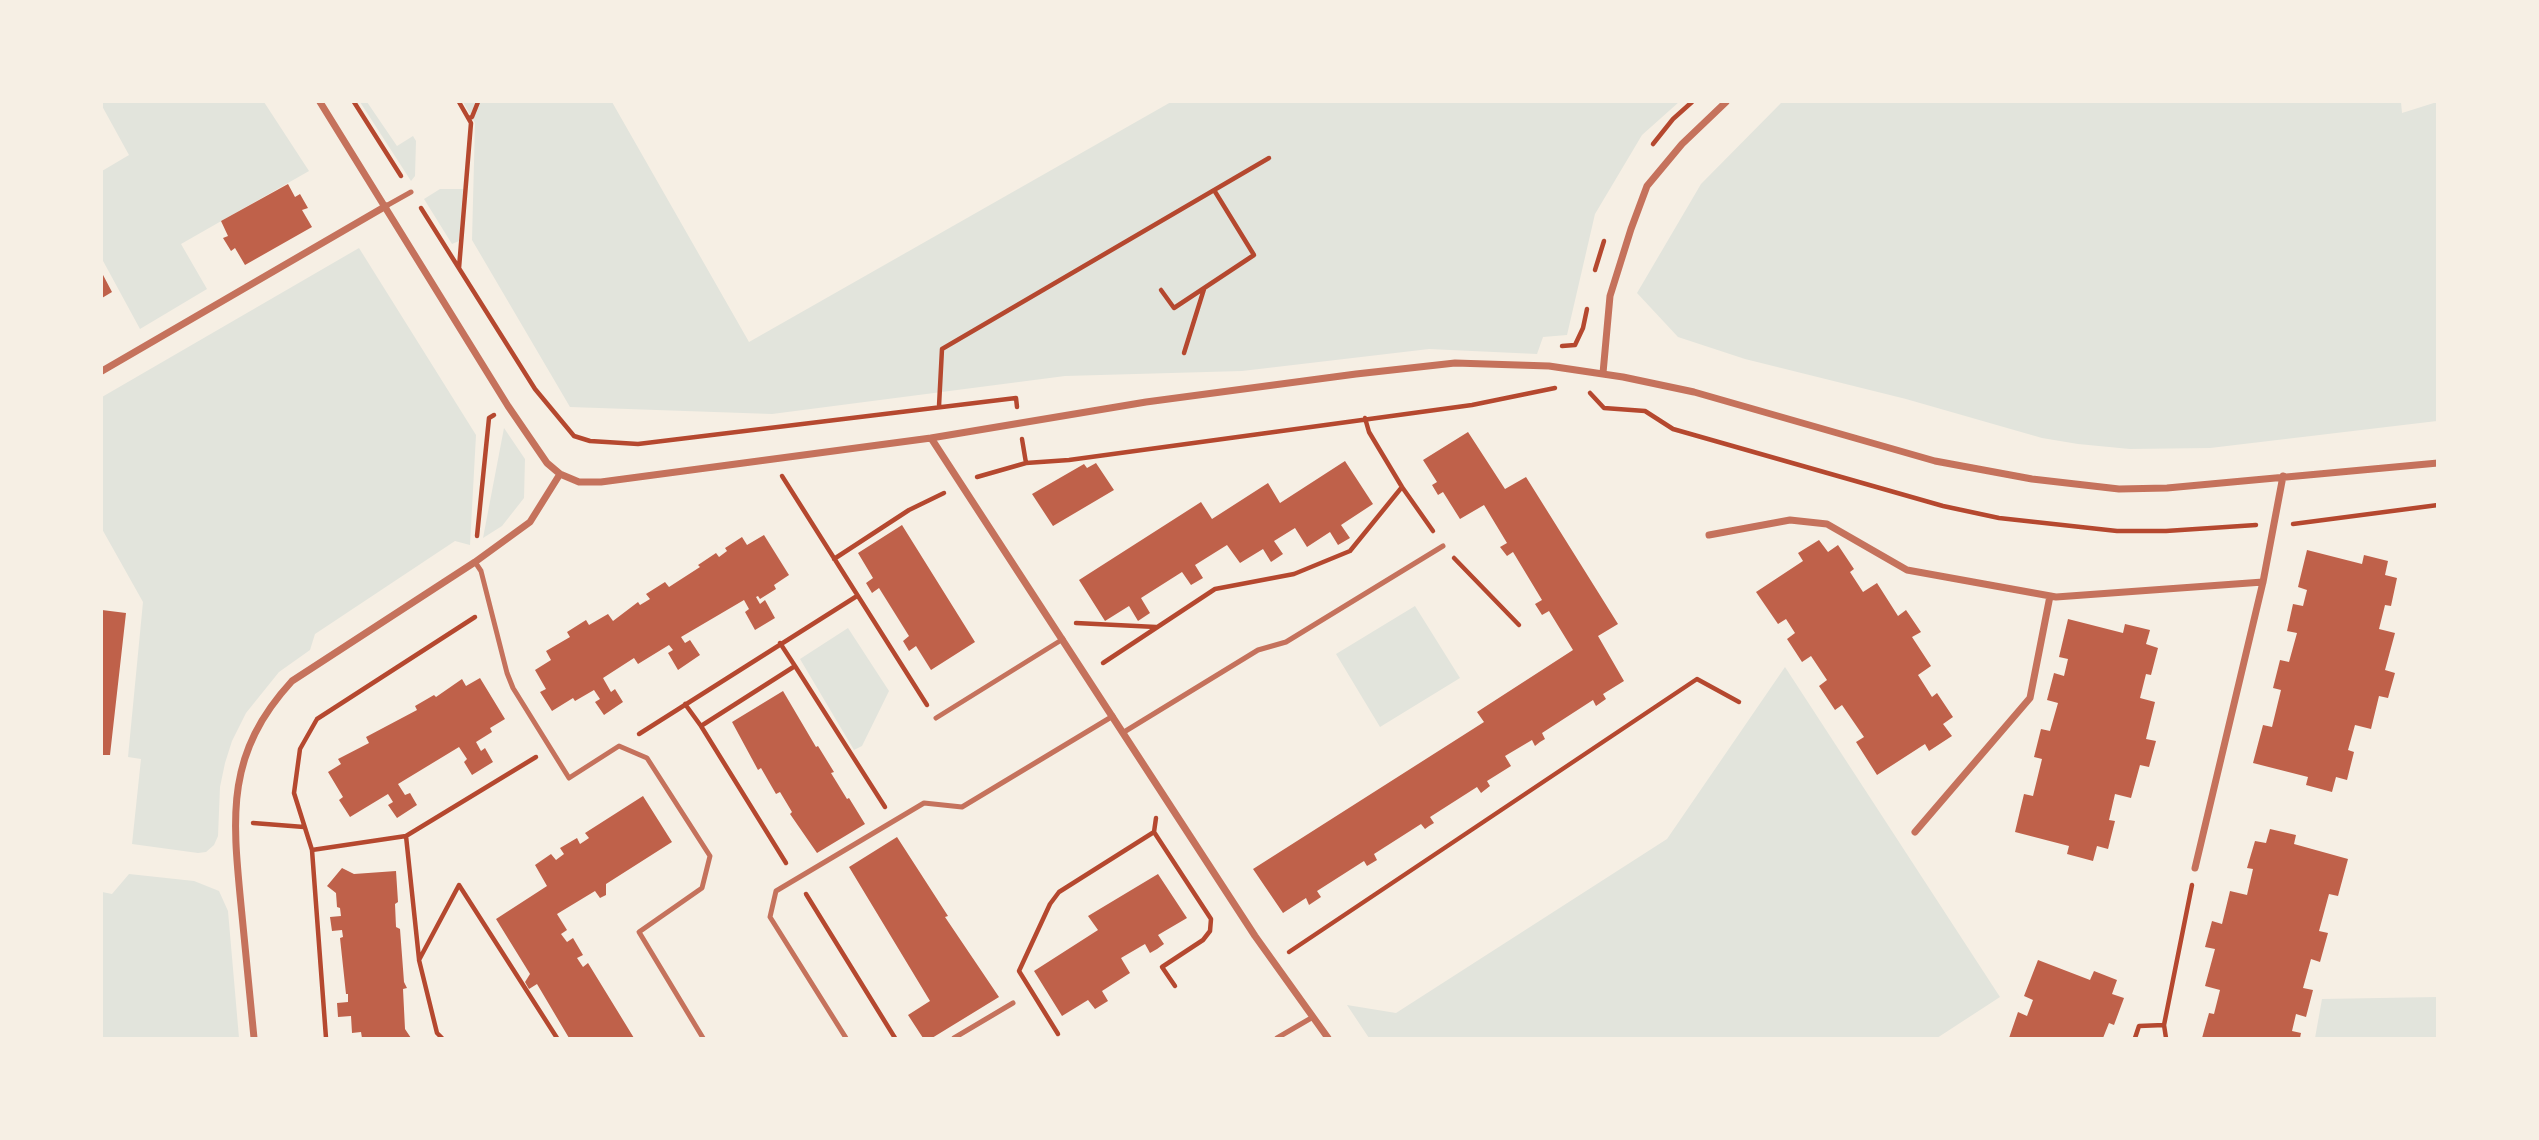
<!DOCTYPE html>
<style>
body{margin:0}
#map{position:relative;width:2539px;height:1140px;overflow:hidden;background:#f6efe4;font-family:Literata,serif}
canvas{display:block}
.frame{position:absolute;inset:0;border:103px solid #f6efe4;pointer-events:none}
</style>
<div id="map">
<canvas width="2539" height="1140"></canvas>
<div class="frame"></div>
</div>
<script>
const c = document.querySelector('canvas').getContext('2d');
c.lineJoin = 'round';
function paint(path, color) { c.fillStyle = color; c.fill(path, 'evenodd'); }
function strokePath(path, color, width, dash) { c.strokeStyle = color; c.lineWidth = width; c.lineCap = dash ? 'butt' : 'round'; c.setLineDash(dash || []); c.stroke(path); }
const green = new Path2D(`
 M 102,102 L 264,102 L 309,171 L 181,244 L 207,289 L 140,329 L 102,259 L 102,171 L 129,155 L 102,106 Z
 M 360,102 L 367,102 L 397,146 L 413,136 L 416,141 L 415,176 L 411,181 Z
 M 463,102 L 612,102 L 749,342 L 1171,102 L 1679,102 L 1642,135 L 1595,214 L 1567,335 L 1543,337 L 1537,354 L 1429,349 L 1242,371 L 1065,376 L 772,414 L 570,407 L 472,240 L 475,123 Z
 M 1782,102 L 2401,102 L 2402,113 L 2437,102 L 2437,421 L 2210,448 L 2130,449 L 2078,444 L 2042,438 L 1906,399 L 1745,359 L 1678,337 L 1637,293 L 1701,184 Z
 M 440,189 L 463,189 L 459,241 L 452,244 L 424,199 Z
 M 359,248 L 476,435 L 470,545 L 455,541 L 315,634 L 310,650 L 279,672 L 246,713 L 232,741 L 225,763 L 220,787 L 218,836 L 214,845 L 206,852 L 198,853 L 132,844 L 141,759 L 128,757 L 143,602 L 102,529 L 102,397 Z
 M 504,428 L 525,459 L 524,498 L 502,526 L 483,538 Z
 M 1415,606 L 1460,678 L 1380,727 L 1336,654 Z
 M 848,628 L 889,691 L 862,746 L 854,750 L 800,659 Z
 M 1785,667 L 2000,997 L 1937,1038 L 1369,1038 L 1347,1005 L 1396,1013 L 1667,839 Z
 M 129,874 L 194,881 L 219,891 L 228,911 L 239,1038 L 102,1038 L 102,892 L 112,894 Z
 M 2437,997 L 2437,1038 L 2315,1038 L 2322,999 Z`);
const building = new Path2D(`
 M 288,184 L 295,197 L 300,194 L 308,208 L 302,210 L 312,227 L 245,265 L 235,248 L 231,251 L 223,238 L 228,236 L 221,221 Z
 M 102,273 L 112,292 L 102,298 Z
 M 1468,432 L 1505,489 L 1526,477 L 1618,624 L 1598,636 L 1624,681 L 1603,694 L 1606,699 L 1596,706 L 1593,700 L 1542,733 L 1545,739 L 1540,742 L 1535,746 L 1532,740 L 1505,756 L 1511,766 L 1487,781 L 1490,786 L 1481,793 L 1477,787 L 1430,817 L 1434,823 L 1429,826 L 1425,829 L 1421,824 L 1374,854 L 1377,860 L 1367,866 L 1364,861 L 1317,891 L 1321,897 L 1309,905 L 1306,898 L 1283,913 L 1253,869 L 1484,722 L 1477,712 L 1573,650 L 1549,611 L 1542,615 L 1535,604 L 1542,600 L 1513,552 L 1507,556 L 1500,547 L 1507,543 L 1484,505 L 1460,519 L 1443,492 L 1438,495 L 1432,485 L 1437,482 L 1423,460 Z
 M 1345,461 L 1373,504 L 1341,525 L 1350,538 L 1338,545 L 1330,532 L 1307,547 L 1295,528 L 1274,541 L 1283,554 L 1271,562 L 1263,549 L 1240,563 L 1227,545 L 1195,565 L 1203,578 L 1191,585 L 1182,572 L 1141,598 L 1150,613 L 1138,621 L 1129,606 L 1105,621 L 1079,580 L 1201,502 L 1212,519 L 1268,483 L 1280,503 Z
 M 1096,463 L 1114,490 L 1053,526 L 1032,494 L 1084,464 L 1087,468 Z
 M 902,525 L 975,642 L 931,670 L 916,646 L 909,651 L 903,641 L 909,636 L 879,588 L 872,593 L 866,583 L 873,578 L 858,553 Z
 M 764,535 L 789,575 L 774,585 L 776,589 L 760,599 L 758,596 L 756,597 L 760,604 L 765,600 L 775,618 L 755,630 L 745,612 L 749,609 L 744,600 L 681,637 L 685,643 L 690,640 L 700,655 L 678,670 L 668,653 L 673,650 L 669,645 L 638,664 L 634,658 L 603,678 L 611,692 L 615,689 L 623,702 L 604,715 L 595,702 L 600,699 L 594,690 L 575,701 L 573,698 L 552,711 L 540,692 L 546,689 L 535,670 L 551,660 L 546,651 L 570,637 L 567,632 L 586,620 L 589,625 L 608,614 L 613,621 L 638,602 L 640,605 L 650,599 L 646,594 L 665,582 L 669,587 L 700,567 L 698,565 L 716,553 L 719,557 L 727,551 L 725,548 L 742,537 L 747,545 Z
 M 1819,540 L 1828,552 L 1838,545 L 1854,569 L 1850,572 L 1863,592 L 1877,583 L 1898,616 L 1906,610 L 1921,632 L 1912,637 L 1931,666 L 1918,675 L 1932,697 L 1937,693 L 1953,717 L 1943,724 L 1952,736 L 1929,751 L 1925,744 L 1877,775 L 1856,742 L 1864,737 L 1842,705 L 1835,710 L 1819,686 L 1827,680 L 1811,656 L 1802,662 L 1787,639 L 1795,633 L 1786,619 L 1778,624 L 1756,592 L 1803,561 L 1798,553 Z
 M 2307,550 L 2362,564 L 2364,555 L 2388,561 L 2385,575 L 2397,578 L 2391,606 L 2385,605 L 2379,629 L 2395,633 L 2385,670 L 2395,673 L 2388,698 L 2379,696 L 2371,729 L 2355,725 L 2348,750 L 2354,752 L 2347,780 L 2336,777 L 2332,792 L 2306,785 L 2308,777 L 2253,763 L 2263,725 L 2272,727 L 2281,690 L 2273,688 L 2280,660 L 2289,662 L 2297,633 L 2287,631 L 2293,604 L 2303,606 L 2307,590 L 2298,587 Z
 M 102,610 L 126,613 L 110,755 L 102,755 Z
 M 2068,619 L 2123,633 L 2125,624 L 2150,630 L 2146,644 L 2158,648 L 2151,675 L 2146,674 L 2140,698 L 2155,702 L 2146,739 L 2156,741 L 2149,767 L 2140,765 L 2131,798 L 2115,794 L 2109,820 L 2115,821 L 2108,849 L 2097,846 L 2093,861 L 2067,854 L 2069,846 L 2015,832 L 2024,794 L 2033,796 L 2042,759 L 2034,757 L 2041,729 L 2050,731 L 2058,703 L 2047,700 L 2054,673 L 2064,676 L 2068,659 L 2059,657 Z
 M 480,678 L 505,719 L 490,728 L 492,732 L 476,742 L 481,751 L 485,748 L 493,762 L 472,775 L 464,762 L 467,759 L 459,747 L 398,784 L 405,795 L 410,793 L 417,805 L 397,818 L 388,805 L 393,802 L 388,794 L 350,817 L 339,800 L 343,797 L 328,772 L 341,764 L 338,759 L 369,743 L 366,737 L 417,710 L 415,706 L 434,695 L 436,697 L 462,679 L 466,686 Z
 M 783,691 L 816,747 L 818,746 L 834,772 L 831,773 L 847,799 L 849,798 L 865,824 L 817,853 L 790,814 L 792,812 L 780,792 L 776,794 L 761,768 L 758,770 L 732,722 Z
 M 643,796 L 672,842 L 606,884 L 606,895 L 600,898 L 595,891 L 557,914 L 567,930 L 561,934 L 567,942 L 573,938 L 583,955 L 577,958 L 583,967 L 588,963 L 634,1038 L 569,1038 L 537,984 L 529,989 L 525,982 L 530,974 L 496,919 L 547,886 L 535,865 L 551,854 L 556,860 L 564,854 L 560,848 L 577,838 L 580,844 L 589,838 L 585,833 Z
 M 2270,829 L 2296,835 L 2294,844 L 2348,859 L 2338,896 L 2329,894 L 2319,931 L 2328,933 L 2320,962 L 2311,959 L 2303,988 L 2313,990 L 2306,1017 L 2296,1014 L 2292,1031 L 2301,1033 L 2300,1038 L 2202,1038 L 2209,1013 L 2214,1014 L 2220,990 L 2205,986 L 2215,949 L 2205,947 L 2212,921 L 2222,924 L 2230,891 L 2247,895 L 2253,869 L 2247,868 L 2255,841 L 2266,843 Z
 M 897,837 L 948,916 L 945,917 L 999,997 L 932,1038 L 923,1038 L 908,1015 L 930,1001 L 849,867 Z
 M 342,868 L 354,874 L 396,871 L 398,902 L 395,904 L 396,927 L 400,929 L 404,982 L 407,988 L 403,989 L 405,1029 L 411,1038 L 362,1038 L 361,1032 L 352,1033 L 351,1016 L 338,1017 L 337,1003 L 348,1002 L 348,994 L 346,994 L 340,938 L 343,937 L 342,930 L 332,931 L 330,917 L 341,916 L 340,908 L 337,907 L 336,893 L 327,886 Z
 M 1158,874 L 1187,918 L 1158,935 L 1164,944 L 1157,949 L 1150,953 L 1145,944 L 1121,958 L 1130,973 L 1102,991 L 1108,1001 L 1095,1009 L 1088,1000 L 1062,1016 L 1034,971 L 1098,930 L 1088,916 Z
 M 2038,960 L 2090,980 L 2094,971 L 2117,980 L 2112,994 L 2124,998 L 2114,1025 L 2109,1023 L 2103,1038 L 2009,1038 L 2018,1012 L 2027,1016 L 2033,1000 L 2024,996 Z`);
const path = new Path2D(`
 M 354,102 L 401,176
 M 469,118 L 472,117 L 478,102
 M 1653,144 L 1673,119 L 1692,102
 M 421,208 L 535,389 L 574,436 L 590,441 L 638,444 L 1016,398 L 1017,407
 M 459,268 L 471,123 L 459,102
 M 1595,270 L 1604,241
 M 1161,290 L 1174,308 L 1254,255 L 1214,190
 M 1562,346 L 1575,345 L 1583,328 L 1587,309
 M 1184,353 L 1204,289
 M 1590,393 L 1604,408 L 1645,411 L 1673,429 L 1943,506 L 1999,518 L 2117,531 L 2166,531 L 2256,525
 M 939,406 L 942,349 L 1269,158
 M 1365,418 L 1369,432 L 1402,487
 M 1022,439 L 1026,463 L 1069,460 L 1472,405 L 1555,388
 M 782,476 L 927,705
 M 977,477 L 1026,463
 M 2293,524 L 2438,505
 M 477,536 L 489,418 L 494,415
 M 1454,558 L 1519,625
 M 834,559 L 909,510 L 944,493
 M 1076,623 L 1156,627
 M 780,643 L 795,666 L 701,726 L 786,863
 M 1103,663 L 1215,589 L 1294,574 L 1350,551 L 1402,487 L 1433,531
 M 795,666 L 885,807
 M 685,704 L 701,726
 M 639,734 L 857,596
 M 1156,818 L 1154,832 L 1211,919 L 1210,931 L 1203,940 L 1162,967 L 1175,986
 M 253,823 L 304,827
 M 312,850 L 406,836
 M 806,894 L 895,1038
 M 1289,952 L 1697,679 L 1739,702
 M 419,959 L 406,836 L 536,757
 M 1058,1034 L 1019,971 L 1050,904 L 1059,892 L 1154,832
 M 326,1038 L 312,850 L 294,793 L 300,749 L 317,719 L 475,617
 M 442,1038 L 437,1033 L 419,960 L 459,885 L 557,1038
 M 2135,1038 L 2139,1026 L 2164,1025
 M 2166,1038 L 2164,1025 L 2192,885`);
const service = new Path2D(`
 M 386,206 L 411,192
 M 475,562 L 481,571 L 507,673 L 513,688 L 569,778 L 619,746 L 647,758 L 710,856 L 702,888 L 639,932 L 703,1038
 M 936,718 L 1063,639
 M 1124,732 L 1258,650 L 1286,642 L 1443,546
 M 846,1038 L 770,917 L 776,891 L 924,803 L 962,807 L 1113,716
 M 954,1038 L 1013,1003
 M 1277,1038 L 1313,1017`);
const minor = new Path2D(`
 M 320,102 L 508,406 L 547,463 L 560,474 L 579,482 L 601,482 L 931,438 L 1255,936 L 1328,1038
 M 102,371 L 386,206
 M 1603,373 L 1610,296 L 1631,229 L 1647,186 L 1682,144 L 1726,102
 M 931,438 L 1146,402 L 1356,374 L 1455,363 L 1549,366 L 1623,377 L 1694,392 L 1935,461 L 2032,479 L 2119,489 L 2167,488 L 2438,463
 M 1709,535 L 1790,520 L 1827,524 L 1907,570 L 2056,597 L 2263,582
 M 1915,832 L 2030,698 L 2050,596
 M 2195,868 L 2263,582 L 2283,476
 M 254,1038 C 250,994 245,950 241,905 C 232,814 226,753 292,681 L 475,562 L 530,522 L 560,474`);
paint(green, '#e2e4dc');
paint(building, '#bf614a');
strokePath(path, '#b5482f', 4.5);
strokePath(service, '#c5725c', 5);
strokePath(minor, '#c5725c', 7);
</script>
